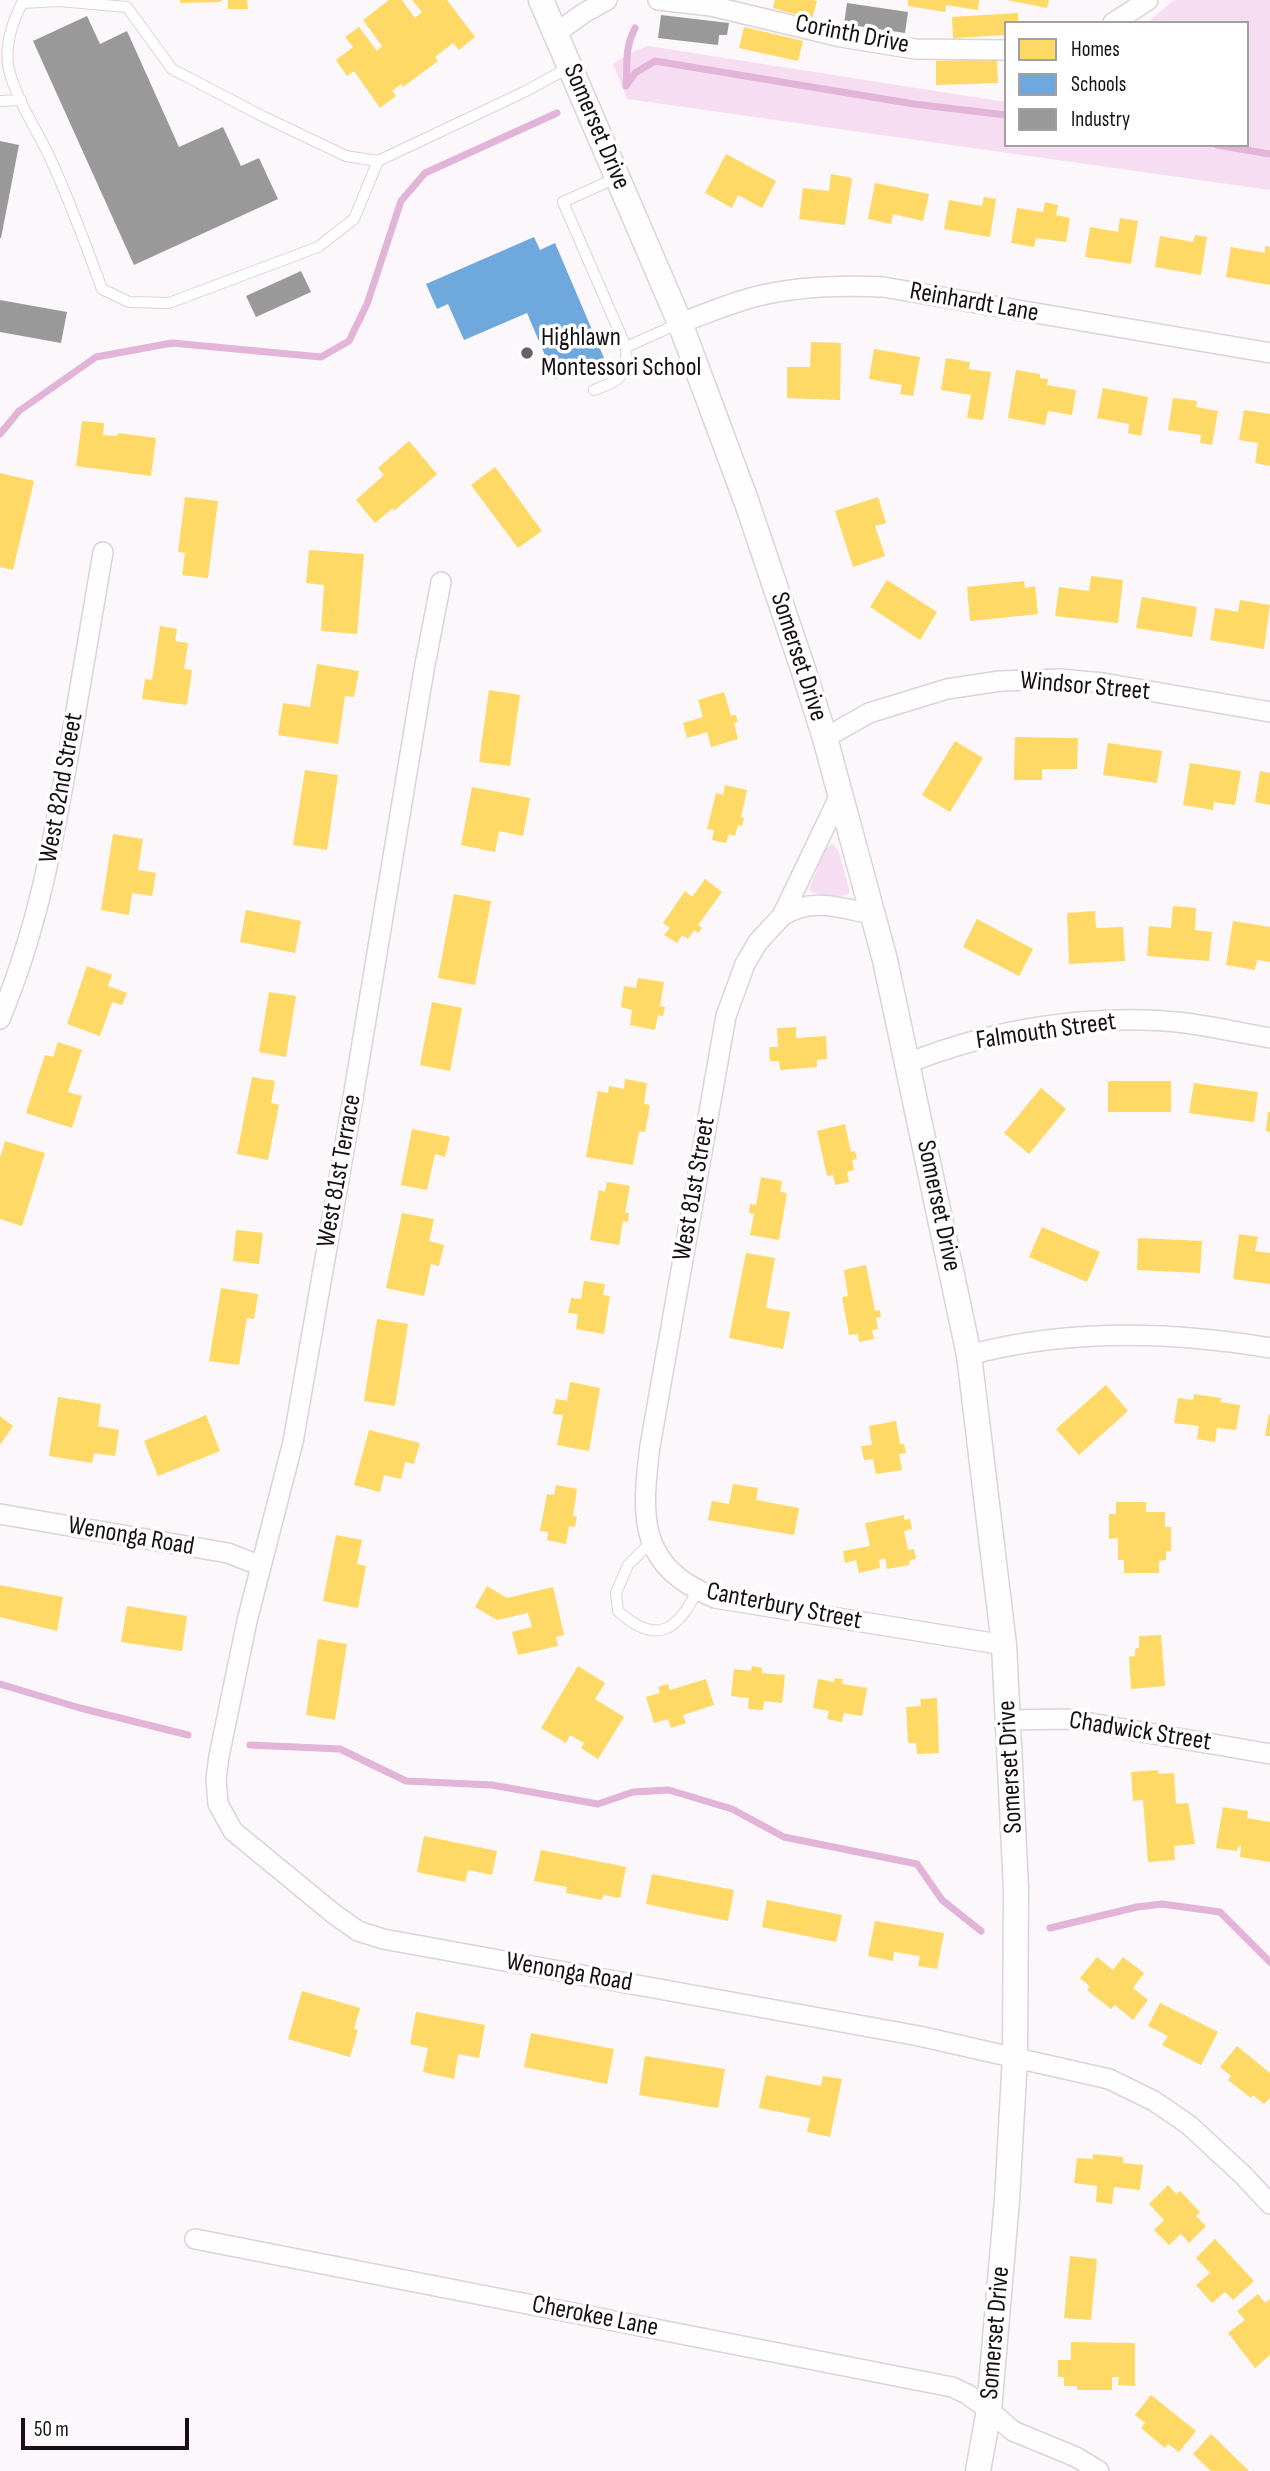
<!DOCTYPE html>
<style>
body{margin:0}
#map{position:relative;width:1270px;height:2471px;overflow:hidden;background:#fbf7fa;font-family:"Sofia Sans Condensed",sans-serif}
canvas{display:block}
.legend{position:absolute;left:1004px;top:21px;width:245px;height:126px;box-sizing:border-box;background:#fff;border:2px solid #a39fa2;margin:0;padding:9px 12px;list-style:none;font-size:21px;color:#180f16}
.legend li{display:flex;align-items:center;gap:14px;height:35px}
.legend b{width:35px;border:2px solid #a39fa2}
.scale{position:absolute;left:21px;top:2418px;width:168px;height:32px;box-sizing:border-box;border:4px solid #180f16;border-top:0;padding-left:9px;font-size:21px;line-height:24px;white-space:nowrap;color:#180f16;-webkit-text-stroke:5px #fff;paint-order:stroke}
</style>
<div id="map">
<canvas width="1270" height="2471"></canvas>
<ul class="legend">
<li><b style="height:19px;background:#ffd966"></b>Homes</li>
<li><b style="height:19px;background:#6fa8dc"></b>Schools</li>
<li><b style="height:19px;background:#999"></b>Industry</li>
</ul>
<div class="scale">50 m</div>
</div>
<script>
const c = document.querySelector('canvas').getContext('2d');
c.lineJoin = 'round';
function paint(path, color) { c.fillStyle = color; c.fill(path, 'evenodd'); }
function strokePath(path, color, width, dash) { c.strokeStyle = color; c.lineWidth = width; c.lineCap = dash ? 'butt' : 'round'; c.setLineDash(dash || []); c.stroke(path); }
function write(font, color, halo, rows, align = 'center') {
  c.font = font + ' "Sofia Sans Condensed",sans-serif'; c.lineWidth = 7; c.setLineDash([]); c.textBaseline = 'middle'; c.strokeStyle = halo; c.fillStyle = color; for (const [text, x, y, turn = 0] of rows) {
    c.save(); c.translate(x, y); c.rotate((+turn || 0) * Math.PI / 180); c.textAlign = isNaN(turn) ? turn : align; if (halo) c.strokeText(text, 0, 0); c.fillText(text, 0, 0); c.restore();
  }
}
const green = new Path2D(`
 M 1174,0 L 1270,0 L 1270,190 L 627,99 L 613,64 L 632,52 L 648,46 L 1006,102 L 1006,145 L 1247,145 L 1247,23 L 1147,23 Z
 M 832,844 L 838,849 L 849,889 L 849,893 C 841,899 816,896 809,890 L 825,849 Z`);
const homes = new Path2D(`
 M 180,0 L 221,0 L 221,2 L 180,3 Z
 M 228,0 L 247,0 L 248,9 L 228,9 Z
 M 389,0 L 402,0 L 415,18 L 422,12 L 412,0 L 447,0 L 475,37 L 459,50 L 453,43 L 435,57 L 438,61 L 403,87 L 401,84 L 392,91 L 396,96 L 380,108 L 354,71 L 347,76 L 336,60 L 353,47 L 345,37 L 359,27 L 377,51 L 382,46 L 363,20 Z
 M 775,0 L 813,0 L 817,1 L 812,19 L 773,8 Z
 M 908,0 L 979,0 L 978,10 L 946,5 L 945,12 L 908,6 Z
 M 1007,0 L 1049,0 L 1047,8 Z
 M 1018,13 L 1018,23 L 1006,23 L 1006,35 L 953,38 L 952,17 Z
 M 744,27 L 803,41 L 798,61 L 739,48 Z
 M 997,59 L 998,83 L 936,85 L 936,61 Z
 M 726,154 L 776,181 L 762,208 L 738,195 L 732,208 L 705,193 Z
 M 831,174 L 852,178 L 845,225 L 799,219 L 803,188 L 829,191 Z
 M 875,183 L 929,194 L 923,221 L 893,214 L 891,224 L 868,219 Z
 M 984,197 L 996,199 L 990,237 L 944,229 L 949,200 L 982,206 Z
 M 1045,202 L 1058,205 L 1056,215 L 1070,218 L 1066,242 L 1036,238 L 1034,247 L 1011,243 L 1017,208 L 1043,212 Z
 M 1120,218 L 1138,221 L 1131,264 L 1085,257 L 1090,227 L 1118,232 Z
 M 1195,235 L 1207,237 L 1201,275 L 1155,267 L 1160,236 L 1193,242 Z
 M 1265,246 L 1270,247 L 1270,285 L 1226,277 L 1231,247 L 1265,253 Z
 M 811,342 L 841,343 L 840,400 L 787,398 L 787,367 L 810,367 Z
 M 874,349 L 920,357 L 913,396 L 900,394 L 902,385 L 869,379 Z
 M 946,358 L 970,362 L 969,369 L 991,372 L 983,420 L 967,418 L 971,395 L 941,390 Z
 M 1016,370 L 1040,374 L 1040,378 L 1048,379 L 1047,385 L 1076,390 L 1072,415 L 1048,411 L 1045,425 L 1008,418 Z
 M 1103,388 L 1148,397 L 1141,436 L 1128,433 L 1129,424 L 1097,418 Z
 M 1173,398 L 1197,401 L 1196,407 L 1218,411 L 1212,445 L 1200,443 L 1201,435 L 1168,430 Z
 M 1244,410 L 1270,414 L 1270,466 L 1255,463 L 1258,443 L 1239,440 Z
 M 82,421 L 104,423 L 103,435 L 117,436 L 118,433 L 156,438 L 151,476 L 76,466 Z
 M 409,441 L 437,474 L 394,511 L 393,508 L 375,523 L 356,500 L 384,475 L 378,468 Z
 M 495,467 L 542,531 L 518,548 L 471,485 Z
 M 0,473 L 34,481 L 13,570 L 0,567 Z
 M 185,497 L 218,501 L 208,578 L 182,575 L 185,553 L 178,552 Z
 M 878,497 L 886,523 L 875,526 L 885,556 L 853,567 L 835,511 Z
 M 309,550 L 364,554 L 357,634 L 321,631 L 324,585 L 306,583 Z
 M 1091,576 L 1123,580 L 1118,623 L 1055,616 L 1059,587 L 1089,591 Z
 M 887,580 L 937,612 L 920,640 L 870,607 Z
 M 1024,581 L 1025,588 L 1035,586 L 1038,614 L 970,621 L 967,587 Z
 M 1142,597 L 1197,607 L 1192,637 L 1136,628 Z
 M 1240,600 L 1270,605 L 1264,649 L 1210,640 L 1215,608 L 1238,612 Z
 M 160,626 L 177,629 L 175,641 L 188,643 L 184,669 L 192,670 L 187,705 L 142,699 L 145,679 L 152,680 Z
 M 317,664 L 359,671 L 354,697 L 345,696 L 338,744 L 278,735 L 283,703 L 310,707 Z
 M 489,690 L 520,695 L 510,766 L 479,762 Z
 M 724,692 L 731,716 L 736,715 L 738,722 L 734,723 L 738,739 L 711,747 L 707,732 L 687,738 L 683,723 L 703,717 L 698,700 Z
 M 1015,737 L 1078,738 L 1077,769 L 1042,769 L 1042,780 L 1014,780 Z
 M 955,741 L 983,758 L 950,812 L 922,795 Z
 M 1108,743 L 1162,751 L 1157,783 L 1103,775 Z
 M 1190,763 L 1241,771 L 1235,805 L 1214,802 L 1213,810 L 1183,805 Z
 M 305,770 L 338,775 L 327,850 L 293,845 Z
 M 1260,771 L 1270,773 L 1270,805 L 1255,802 Z
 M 725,785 L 747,790 L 741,817 L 744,818 L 742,826 L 738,825 L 735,836 L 729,834 L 726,843 L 712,840 L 714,830 L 707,829 L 716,793 L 723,795 Z
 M 472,787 L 530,798 L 523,836 L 499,831 L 495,852 L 461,845 Z
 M 113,834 L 143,839 L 138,870 L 156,873 L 152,896 L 132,893 L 129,915 L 101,910 Z
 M 705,879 L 722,892 L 698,925 L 702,928 L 698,933 L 694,930 L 688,939 L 682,935 L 677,943 L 664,935 L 670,928 L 663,923 L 685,891 L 692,897 Z
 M 454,894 L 491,901 L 475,985 L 438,978 Z
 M 1173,906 L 1196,908 L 1195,930 L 1212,932 L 1209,961 L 1147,956 L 1149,926 L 1171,928 Z
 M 246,910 L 301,921 L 295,953 L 240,942 Z
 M 1095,911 L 1096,928 L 1123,927 L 1125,961 L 1069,964 L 1067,913 Z
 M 977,919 L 1033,949 L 1019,976 L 963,947 Z
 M 1233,921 L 1270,927 L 1270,962 L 1257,960 L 1255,970 L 1226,965 Z
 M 87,966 L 112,975 L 108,986 L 127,993 L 122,1005 L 112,1002 L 100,1036 L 67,1024 Z
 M 638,978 L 664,982 L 660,1006 L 665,1007 L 663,1016 L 658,1015 L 655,1030 L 630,1025 L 632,1010 L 621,1007 L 624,986 L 636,988 Z
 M 269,992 L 296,996 L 286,1057 L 259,1052 Z
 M 432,1002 L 462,1008 L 450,1071 L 420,1065 Z
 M 796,1027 L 796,1038 L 826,1036 L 827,1059 L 817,1060 L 817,1067 L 780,1070 L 779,1061 L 770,1061 L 769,1047 L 778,1047 L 777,1028 Z
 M 58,1042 L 82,1050 L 68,1092 L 82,1096 L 72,1128 L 26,1113 L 45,1055 L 53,1057 Z
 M 252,1077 L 275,1081 L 271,1103 L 279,1105 L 268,1160 L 237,1154 Z
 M 625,1079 L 647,1083 L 644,1104 L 650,1105 L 645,1132 L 639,1131 L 633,1165 L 586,1157 L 598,1091 L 608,1093 L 609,1086 L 624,1089 Z
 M 1108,1081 L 1171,1081 L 1171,1112 L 1108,1112 Z
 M 1194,1083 L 1258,1092 L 1254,1122 L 1189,1113 Z
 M 1041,1088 L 1066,1109 L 1029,1154 L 1004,1133 Z
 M 1268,1112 L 1270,1112 L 1270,1132 L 1266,1131 Z
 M 845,1124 L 851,1152 L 855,1151 L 857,1159 L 852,1160 L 854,1170 L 847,1172 L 849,1182 L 835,1185 L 833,1175 L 827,1176 L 817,1131 Z
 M 412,1129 L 450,1137 L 445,1157 L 435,1154 L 427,1190 L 401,1185 Z
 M 5,1141 L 45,1153 L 22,1226 L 0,1219 L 0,1158 Z
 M 761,1177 L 782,1181 L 780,1192 L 787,1193 L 779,1240 L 750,1235 L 754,1214 L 749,1213 L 750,1204 L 756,1205 Z
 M 607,1182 L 630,1186 L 625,1213 L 629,1213 L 628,1222 L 623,1221 L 619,1245 L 590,1240 L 599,1190 L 605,1192 Z
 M 402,1213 L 434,1219 L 429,1241 L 444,1245 L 439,1266 L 431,1264 L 424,1296 L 386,1288 Z
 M 1042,1227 L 1100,1252 L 1087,1282 L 1029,1257 Z
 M 236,1230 L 263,1233 L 259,1264 L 233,1261 Z
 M 1239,1234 L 1258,1237 L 1255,1251 L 1270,1253 L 1270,1284 L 1233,1279 Z
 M 1138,1238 L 1202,1241 L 1200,1273 L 1137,1270 Z
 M 746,1253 L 775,1258 L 766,1308 L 790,1312 L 783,1349 L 729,1338 Z
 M 866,1265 L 875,1311 L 880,1310 L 881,1317 L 876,1318 L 878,1329 L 872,1330 L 874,1339 L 859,1342 L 858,1334 L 849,1335 L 842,1297 L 848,1296 L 844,1270 Z
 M 584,1281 L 605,1284 L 603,1295 L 610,1296 L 604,1334 L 576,1329 L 578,1314 L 568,1313 L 571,1298 L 581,1299 Z
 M 221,1288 L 258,1294 L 254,1319 L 247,1318 L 239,1365 L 209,1361 Z
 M 377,1319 L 408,1324 L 395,1406 L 364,1401 Z
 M 570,1382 L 600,1388 L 589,1451 L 557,1445 L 563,1415 L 553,1414 L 556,1399 L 567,1401 Z
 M 1106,1385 L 1128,1411 L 1079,1455 L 1056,1429 Z
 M 1194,1394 L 1221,1398 L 1220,1402 L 1240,1405 L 1236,1430 L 1217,1428 L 1215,1442 L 1197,1439 L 1199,1426 L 1174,1423 L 1178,1398 L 1193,1400 Z
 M 58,1397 L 101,1404 L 98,1426 L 119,1430 L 115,1456 L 94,1453 L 92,1463 L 49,1456 Z
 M 1269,1414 L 1270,1414 L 1270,1436 L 1265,1436 Z
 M 206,1415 L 220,1451 L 158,1476 L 144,1441 Z
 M 0,1416 L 13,1426 L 0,1445 Z
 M 896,1421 L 900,1444 L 904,1444 L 906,1453 L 899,1454 L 902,1470 L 876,1474 L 873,1459 L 864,1460 L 861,1446 L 872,1445 L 869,1426 Z
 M 369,1430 L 420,1443 L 414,1464 L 405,1462 L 401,1479 L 384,1475 L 380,1492 L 354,1485 Z
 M 733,1484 L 758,1488 L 756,1500 L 799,1508 L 794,1535 L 708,1520 L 712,1501 L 729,1504 Z
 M 556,1485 L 577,1489 L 573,1516 L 577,1517 L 575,1527 L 569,1526 L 566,1544 L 547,1540 L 548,1532 L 540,1531 L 547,1494 L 554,1495 Z
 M 1116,1502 L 1146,1502 L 1146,1512 L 1165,1512 L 1165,1527 L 1171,1527 L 1171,1551 L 1166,1551 L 1166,1560 L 1159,1561 L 1159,1573 L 1124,1573 L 1124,1560 L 1118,1560 L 1118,1538 L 1109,1539 L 1109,1514 L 1116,1514 Z
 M 904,1515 L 904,1520 L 910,1519 L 912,1529 L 904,1531 L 908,1550 L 914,1549 L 916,1559 L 910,1560 L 909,1565 L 887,1569 L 885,1558 L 879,1560 L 880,1568 L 859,1573 L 856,1560 L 845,1563 L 843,1551 L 870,1546 L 865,1523 Z
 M 336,1535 L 362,1540 L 357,1564 L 366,1566 L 358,1608 L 323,1601 Z
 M 0,1585 L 63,1597 L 57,1631 L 0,1617 Z
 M 487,1586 L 507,1598 L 553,1587 L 564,1635 L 556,1637 L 558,1646 L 518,1655 L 512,1632 L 532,1627 L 528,1613 L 497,1620 L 475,1607 Z
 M 127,1606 L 187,1616 L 182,1651 L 121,1642 Z
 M 1161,1635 L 1165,1686 L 1131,1689 L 1129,1657 L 1135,1656 L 1135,1649 L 1139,1648 L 1139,1636 Z
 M 318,1639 L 347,1644 L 335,1720 L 306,1715 Z
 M 578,1666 L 605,1683 L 595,1699 L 624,1717 L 598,1759 L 581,1748 L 584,1743 L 570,1735 L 566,1743 L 541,1728 Z
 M 752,1666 L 762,1668 L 762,1673 L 785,1675 L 782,1703 L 764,1701 L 763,1710 L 748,1709 L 749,1698 L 731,1696 L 734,1669 L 751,1671 Z
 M 835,1678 L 843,1679 L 842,1684 L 867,1688 L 862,1716 L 844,1713 L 842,1722 L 827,1719 L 829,1711 L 813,1708 L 818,1679 L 834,1682 Z
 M 706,1679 L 714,1705 L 683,1715 L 686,1723 L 671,1728 L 668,1719 L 654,1723 L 646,1697 L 660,1693 L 658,1687 L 668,1684 L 670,1690 Z
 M 937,1698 L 939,1753 L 917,1754 L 916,1743 L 908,1743 L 906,1707 L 921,1706 L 920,1699 Z
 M 1158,1770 L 1159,1774 L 1174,1773 L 1176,1804 L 1188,1803 L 1195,1844 L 1174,1846 L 1175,1860 L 1148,1862 L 1143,1800 L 1133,1801 L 1131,1772 Z
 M 1223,1807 L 1248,1811 L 1247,1818 L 1270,1822 L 1270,1862 L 1240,1857 L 1241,1847 L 1238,1846 L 1237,1851 L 1216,1848 Z
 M 424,1836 L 497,1851 L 492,1875 L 468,1870 L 465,1882 L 417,1872 Z
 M 541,1850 L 626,1867 L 620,1898 L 603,1895 L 602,1900 L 566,1893 L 567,1887 L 534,1881 Z
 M 652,1874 L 734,1890 L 728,1921 L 646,1904 Z
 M 767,1900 L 842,1915 L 836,1942 L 762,1927 Z
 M 875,1921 L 944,1933 L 937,1969 L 918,1966 L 920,1956 L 894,1952 L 893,1961 L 868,1956 Z
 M 1097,1957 L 1113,1970 L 1123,1957 L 1144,1973 L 1133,1988 L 1148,2000 L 1133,2020 L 1115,2005 L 1111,2009 L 1087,1990 L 1090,1987 L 1080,1978 Z
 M 302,1991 L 360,2008 L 354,2029 L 358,2030 L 350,2057 L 288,2039 Z
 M 1160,2003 L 1218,2032 L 1201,2065 L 1162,2045 L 1168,2036 L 1148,2026 Z
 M 416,2012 L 485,2025 L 479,2058 L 458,2054 L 454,2079 L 423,2072 L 428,2048 L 410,2044 Z
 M 531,2033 L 614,2049 L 607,2084 L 524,2067 Z
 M 1237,2046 L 1270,2073 L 1270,2098 L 1264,2104 L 1253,2095 L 1251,2098 L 1228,2080 L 1231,2076 L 1220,2067 Z
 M 645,2056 L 725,2069 L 718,2108 L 639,2095 Z
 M 766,2075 L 821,2086 L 823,2076 L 842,2079 L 830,2137 L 807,2132 L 810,2118 L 759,2108 Z
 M 1093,2154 L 1123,2157 L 1123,2163 L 1143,2165 L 1140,2190 L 1114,2187 L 1112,2204 L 1096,2202 L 1097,2186 L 1074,2183 L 1077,2158 L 1093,2159 Z
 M 1168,2185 L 1176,2194 L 1180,2191 L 1200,2212 L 1196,2216 L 1206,2226 L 1189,2243 L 1181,2234 L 1169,2245 L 1154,2230 L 1164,2220 L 1149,2204 Z
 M 1215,2239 L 1254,2281 L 1233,2300 L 1225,2292 L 1212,2303 L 1196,2285 L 1210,2273 L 1196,2258 Z
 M 1070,2256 L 1097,2259 L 1091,2320 L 1064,2318 Z
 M 1258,2294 L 1265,2303 L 1270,2299 L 1270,2355 L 1255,2368 L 1228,2333 L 1245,2320 L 1237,2311 Z
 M 1071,2342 L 1135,2343 L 1135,2386 L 1118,2385 L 1119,2377 L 1112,2377 L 1112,2390 L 1077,2390 L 1077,2386 L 1064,2386 L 1064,2377 L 1058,2377 L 1058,2360 L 1071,2360 Z
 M 1151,2395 L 1196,2431 L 1179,2452 L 1168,2444 L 1165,2448 L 1141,2428 L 1145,2423 L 1135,2415 Z
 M 1211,2434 L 1249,2471 L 1211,2471 L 1193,2454 Z`);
const schools = new Path2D(`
 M 534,237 L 540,250 L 555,243 L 604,358 L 555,379 L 527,313 L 464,340 L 448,304 L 437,309 L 426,284 Z`);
const industry = new Path2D(`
 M 847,3 L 908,12 L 905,33 L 844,24 Z
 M 661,15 L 729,23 L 727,35 L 719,35 L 718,45 L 658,38 Z
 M 87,16 L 100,44 L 127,31 L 179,147 L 223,127 L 241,166 L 259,158 L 278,199 L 134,265 L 33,41 Z
 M 0,141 L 19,145 L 1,238 L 0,238 Z
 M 301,271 L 311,292 L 256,317 L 246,296 Z
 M 0,300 L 67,312 L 61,343 L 0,332 Z`);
const stream = new Path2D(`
 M 626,86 L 635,73 L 655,61 L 914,104 L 1006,115
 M 626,86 C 628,62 624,50 635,28
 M 1217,145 L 1270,154
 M 0,434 L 19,411 L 96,357 L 172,343 L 321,357 L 349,341 L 367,304 L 401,201 L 425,173 L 557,113
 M 0,1684 L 80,1708 L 188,1735
 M 250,1745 L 340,1749 L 406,1781 L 492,1785 L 598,1804 L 633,1792 L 669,1790 L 732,1809 L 784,1837 L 917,1864 L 942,1900 L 981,1931
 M 1050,1928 L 1137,1907 L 1162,1904 L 1220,1912 L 1270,1962`);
const service = new Path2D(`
 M 0,101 L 21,100
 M 378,161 L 354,219 L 318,247 L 169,303 L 129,302 L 102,289 C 86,245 70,201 50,158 C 37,130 17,101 9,70 C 4,48 12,23 22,3 L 59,1 L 127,7 L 172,69 L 264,117 L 346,156 L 378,161 L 524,92 L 570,67
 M 616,178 L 563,202 L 626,347 L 680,323
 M 594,390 C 619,381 628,377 626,347
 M 650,1543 L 628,1565 L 616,1593 L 618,1611 C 655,1645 677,1632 697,1591`);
const minor = new Path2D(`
 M 658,0 L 711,6 L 841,37 L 915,49 L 1006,50
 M 1113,23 L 1148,0
 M 556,33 L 584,13 L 607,0
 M 680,323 C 706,314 732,302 758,296 C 799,286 841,285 883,287 L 1270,353
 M 441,582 L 424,670 L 351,1110 L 293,1442 L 247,1621 L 219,1756 L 216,1779 L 218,1804 L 233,1831 L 334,1914 L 358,1931 L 383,1939 L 919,2036 L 1109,2079 L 1154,2101 L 1189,2125 L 1244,2176 L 1270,2204
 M 825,738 L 869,713 L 947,689 L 1000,681 L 1060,679 L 1103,683 L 1270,712
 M 840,795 L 782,916 L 758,942 L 745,964 L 726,1016 L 650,1446 C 641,1519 638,1566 715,1598 L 1004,1645
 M 782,916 C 812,897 840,908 872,914
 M 0,1019 C 38,928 53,843 70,746 C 81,681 92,617 103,552
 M 908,1063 C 994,1029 1093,1012 1186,1023 C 1214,1027 1242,1033 1270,1038
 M 969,1355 C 1067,1329 1170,1331 1270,1348
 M 0,1514 L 228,1553 L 261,1566
 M 1009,1720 L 1067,1719 L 1270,1754
 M 195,2239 L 952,2387 L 967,2394 L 989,2410 L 1013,2431 L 1076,2457 L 1099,2471`);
const tertiary = new Path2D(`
 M 541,0 L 680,323 L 747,503 L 804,672 L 825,738 L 885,960 L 969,1355 L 1004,1645 L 1016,1888 L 1015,2057 L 1007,2200 L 989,2410 L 978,2471`);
const markers = [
 [527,353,7,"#676066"]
];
const streetNames = [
 ["Corinth Drive",852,35,11],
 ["Somerset Drive",596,127,67],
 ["Reinhardt Lane",974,303,10],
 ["Somerset Drive",798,657,72],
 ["Windsor Street",1085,687,5],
 ["West 82nd Street",62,788,-80],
 ["Falmouth Street",1046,1032,-8],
 ["West 81st Terrace",340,1171,-80],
 ["West 81st Street",695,1189,-80],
 ["Somerset Drive",938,1206,78],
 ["Wenonga Road",131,1537,10],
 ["Canterbury Street",784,1607,11],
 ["Chadwick Street",1140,1732,9],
 ["Somerset Drive",1011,1767,-93],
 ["Wenonga Road",569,1973,10],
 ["Cherokee Lane",595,2317,11],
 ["Somerset Drive",996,2333,-85]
];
const poiNames = [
 ["Highlawn",541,338],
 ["Montessori School",541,368]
];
paint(green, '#f7ddf2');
paint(homes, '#ffd966');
paint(schools, '#6fa8dc');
paint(industry, '#999');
strokePath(stream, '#e1b4d8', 7);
strokePath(service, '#dbd3d9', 12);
strokePath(minor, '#dbd3d9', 22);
strokePath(tertiary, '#dbd3d9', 27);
strokePath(service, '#fefefe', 10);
strokePath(minor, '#fefefe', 19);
strokePath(tertiary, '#fefefe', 24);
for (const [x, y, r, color] of markers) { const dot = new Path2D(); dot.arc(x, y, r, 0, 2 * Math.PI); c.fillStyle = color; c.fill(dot); strokePath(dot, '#fff', 2.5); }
write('26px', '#180f16', '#fff', streetNames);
write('26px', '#180f16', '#fff', poiNames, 'left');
</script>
